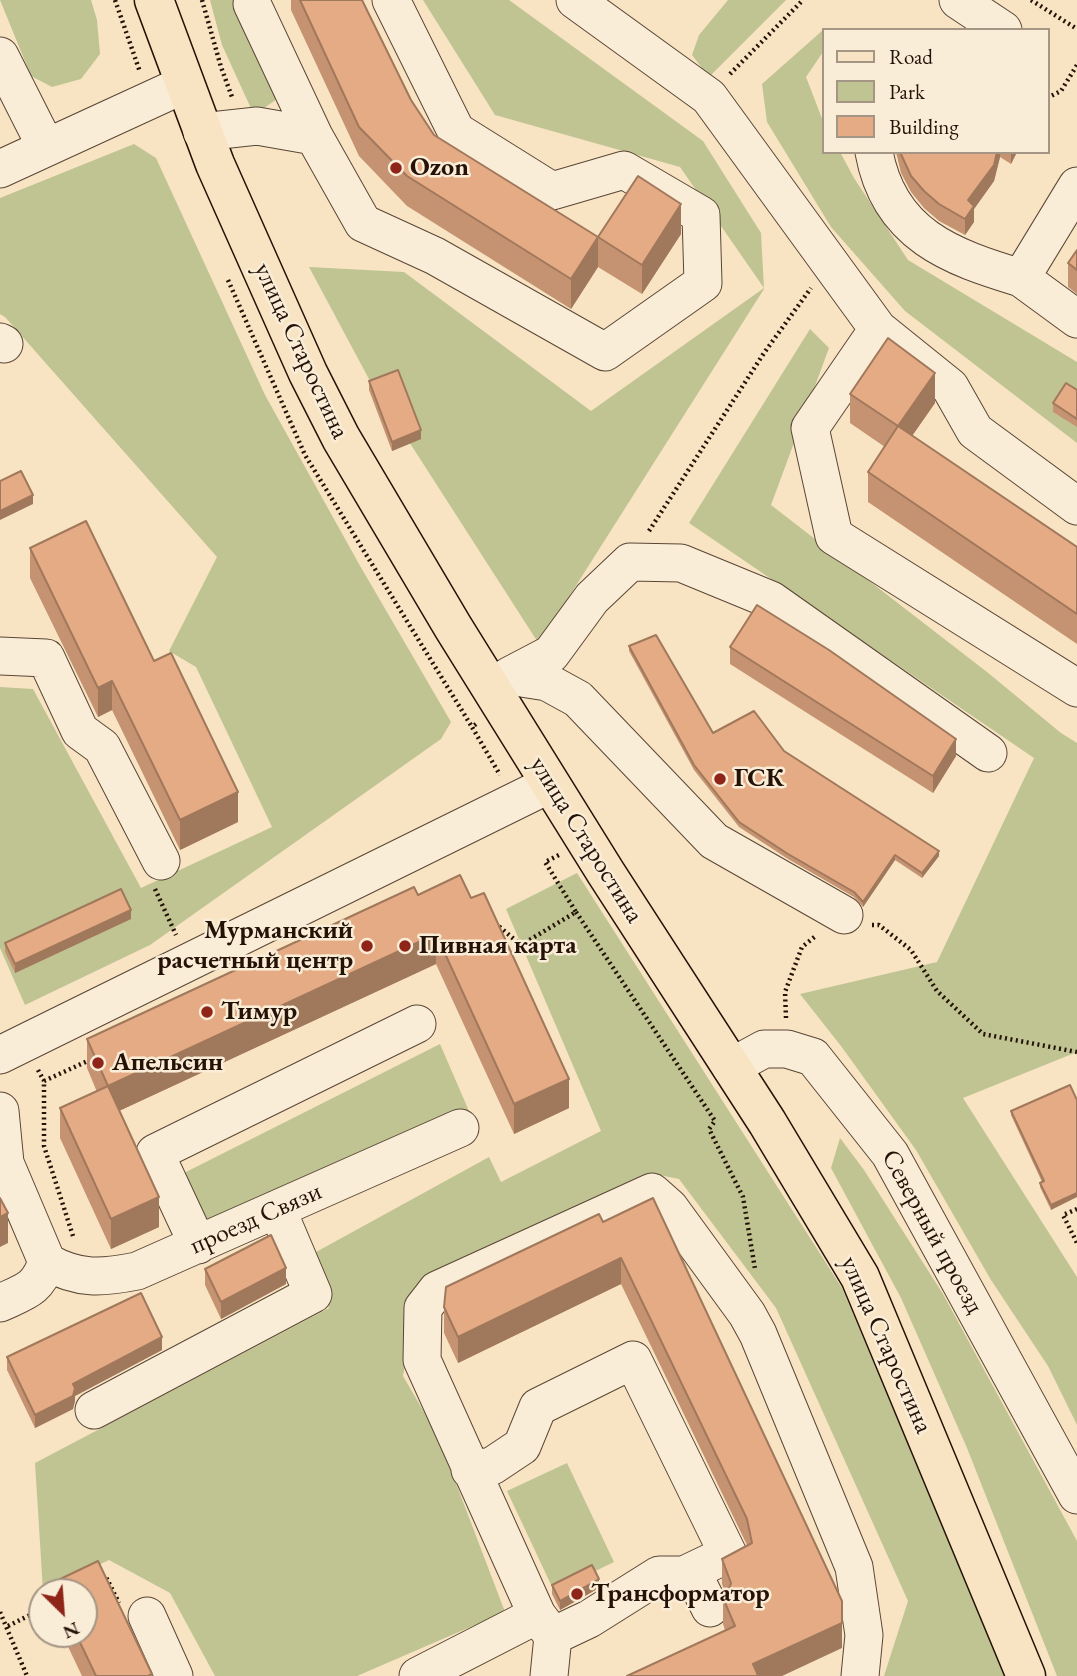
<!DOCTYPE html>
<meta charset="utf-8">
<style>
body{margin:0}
#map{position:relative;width:1077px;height:1676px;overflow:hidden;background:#f8e4c3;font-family:"EB Garamond",serif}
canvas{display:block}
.legend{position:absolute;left:822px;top:28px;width:228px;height:126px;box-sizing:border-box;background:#faedd8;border:2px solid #a59584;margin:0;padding:9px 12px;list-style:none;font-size:21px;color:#251207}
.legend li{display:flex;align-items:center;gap:14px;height:35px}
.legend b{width:35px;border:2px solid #a59584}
.north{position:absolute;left:28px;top:1578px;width:70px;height:70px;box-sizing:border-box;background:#faedd8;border:2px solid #a59584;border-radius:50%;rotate:155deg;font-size:19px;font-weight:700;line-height:28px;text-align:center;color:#251207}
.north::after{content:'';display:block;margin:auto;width:24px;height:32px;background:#8f2418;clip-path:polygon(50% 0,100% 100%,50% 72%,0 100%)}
</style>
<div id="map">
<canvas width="1077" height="1676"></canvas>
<ul class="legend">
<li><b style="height:9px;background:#f8e4c3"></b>Road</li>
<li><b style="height:19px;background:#bfc492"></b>Park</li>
<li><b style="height:19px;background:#e5ab84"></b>Building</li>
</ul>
<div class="north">N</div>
</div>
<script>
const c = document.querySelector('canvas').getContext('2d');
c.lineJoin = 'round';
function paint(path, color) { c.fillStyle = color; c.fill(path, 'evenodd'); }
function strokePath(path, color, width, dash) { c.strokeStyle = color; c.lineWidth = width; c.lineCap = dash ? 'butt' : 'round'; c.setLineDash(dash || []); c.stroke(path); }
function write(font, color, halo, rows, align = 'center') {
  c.font = font + ' "EB Garamond",serif'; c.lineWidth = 5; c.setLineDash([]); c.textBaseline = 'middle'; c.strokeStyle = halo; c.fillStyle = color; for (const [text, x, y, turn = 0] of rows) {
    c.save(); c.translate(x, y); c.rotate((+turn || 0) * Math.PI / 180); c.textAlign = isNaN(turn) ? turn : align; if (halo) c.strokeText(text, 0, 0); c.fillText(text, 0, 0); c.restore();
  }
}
const green = new Path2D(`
 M 0,0 L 91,0 L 97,20 L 100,54 L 81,79 L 52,87 L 31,76 Z
 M 210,0 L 239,0 L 280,97 L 254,115 L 222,45 Z
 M 423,0 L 509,0 L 703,141 L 761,233 L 764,289 L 539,644 L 370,381 L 309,267 L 404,272 L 591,411 L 764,288 L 680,167 L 495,115 Z
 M 728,0 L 786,0 L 709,77 L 692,55 L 699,35 Z
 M 823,30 L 823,52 L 806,77 L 823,121 L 823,152 L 840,152 L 854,178 L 908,260 L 1077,362 L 1077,443 L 905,311 L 831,227 L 767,122 L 762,84 Z
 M 134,144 L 156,158 L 265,395 L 359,564 L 451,722 L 441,739 L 150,945 L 25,1005 L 0,948 L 0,687 L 33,689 L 141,888 L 272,827 L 196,667 L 169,651 L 217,557 L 5,317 L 0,314 L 0,198 Z
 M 810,329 L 829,348 L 771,505 L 987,672 L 1061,733 L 1077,743 L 1077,1052 L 963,1098 L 1077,1277 L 1077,1425 L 1048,1366 L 991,1280 L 916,1150 L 841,1046 L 800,994 L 937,962 L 1034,758 L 689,523 Z
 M 577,873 L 842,1288 L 1006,1676 L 884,1676 L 908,1601 L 776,1308 L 679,1179 L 654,1174 L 428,1285 L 415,1308 L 403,1376 L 438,1436 L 505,1612 L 357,1676 L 215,1676 L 170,1593 L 109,1560 L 43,1591 L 35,1463 L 329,1308 L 307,1257 L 489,1157 L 501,1182 L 601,1131 L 506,909 Z
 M 440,1044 L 469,1111 L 206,1220 L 184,1173 Z
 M 840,1138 L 864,1170 L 943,1294 L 1077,1541 L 1077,1676 L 1057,1676 L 967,1448 L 901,1298 L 831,1168 Z
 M 567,1463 L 614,1562 L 554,1591 L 507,1491 Z`);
const path = new Path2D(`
 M 115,0 L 140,72
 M 202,0 L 221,67 L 232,97
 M 1031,0 L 1077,29
 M 730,74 L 803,0
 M 1047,98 L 1061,91 L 1077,65
 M 228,280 L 305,455 L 472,727
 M 649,531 L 764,353 L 811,288
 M 476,724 L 472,727 L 500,775
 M 155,889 L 176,935
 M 576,912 L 715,1121 L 709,1129 L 743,1197 L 755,1269
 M 495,923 L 521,945 L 576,912 L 545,862 L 559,855
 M 872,925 L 879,925 L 911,950 L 937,991 L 983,1034 L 1077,1052
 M 786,1018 L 785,992 L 802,947 L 817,935
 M 38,1070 L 44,1081
 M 1077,1209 L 1063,1215 L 1077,1243
 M 73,1236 L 44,1146 L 44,1081 L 92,1059
 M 102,1579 L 106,1577 L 119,1603
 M 0,1612 L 27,1676
 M 8,1626 L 42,1609`);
const minor = new Path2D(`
 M 575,0 L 709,97 L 878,329 L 950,387 L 975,431 L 1077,506
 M 958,0 L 1003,30
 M 252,4 L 314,136
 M 0,56 L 46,147
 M 202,132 L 257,126 L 314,136 L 363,223 L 435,256 L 605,352 L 703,283 L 701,215 L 624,170 L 552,191 L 456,131 L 391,0
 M 874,152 C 889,235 951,257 1021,278 L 1077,186
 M 0,169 L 185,84
 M 1021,278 L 1077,319
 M 878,329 L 810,428 L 834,536 L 1077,688
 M 0,342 L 4,344
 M 0,656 L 46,658 L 80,731 L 102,747 L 161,861
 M 509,676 L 551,654 L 592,598 L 630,562 L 681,563 L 771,600 L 988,753
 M 502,682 L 509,676 L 547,682 L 578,699 L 714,841 L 844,915
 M 0,1055 L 550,784
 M 731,1067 L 764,1049 L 787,1049 L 813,1057 L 890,1154 L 1077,1495
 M 0,1111 L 5,1163 L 47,1262
 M 198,1245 L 155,1153 L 417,1024
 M 0,1303 C 26,1291 37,1290 47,1262 C 79,1280 102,1278 137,1271 L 460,1128
 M 94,1410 L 313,1294 L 277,1209
 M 470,1470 L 492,1466 L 522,1446 L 538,1407 L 633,1360 L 728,1554 L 684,1575 L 659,1575 L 589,1619 L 553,1636
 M 692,1572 L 710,1608
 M 147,1616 L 174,1676
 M 418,1676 L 537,1615
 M 549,1676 L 553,1636 L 537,1615 L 422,1360 L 423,1308 L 437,1290 L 652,1192 L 669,1207 L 747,1314 L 758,1334 L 854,1567 L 864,1635 L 860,1676`);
const major = new Path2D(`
 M 154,0 L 215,164 L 308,373 L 341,438 L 453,627 L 606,873 L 767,1122 L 860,1277 L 1026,1676`);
const wall = new Path2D(`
 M 291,0 L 362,0 L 411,100 L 434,135 L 598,237 L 681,234 L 642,294 L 598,267 L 571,309 L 407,206 L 359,156 L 291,10 Z
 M 896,152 L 1017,152 L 1011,164 L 1000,157 L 994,181 L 974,209 L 974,222 L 965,235 L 939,221 L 924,208 L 911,192 L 901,173 Z
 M 1077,250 L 1077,294 L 1068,287 L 1068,263 Z
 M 369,381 L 421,439 L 392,451 L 369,390 Z
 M 1077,390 L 1077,427 L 1053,412 L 1053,403 Z
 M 850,394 L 935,403 L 912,436 L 1077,547 L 1077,644 L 868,502 L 868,472 L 885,447 L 850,423 Z
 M 30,548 L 154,661 L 238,822 L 180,850 L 112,710 L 98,717 L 30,578 Z
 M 629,646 L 713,733 L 784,751 L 939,856 L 922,878 L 895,860 L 863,907 L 854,897 L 788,859 L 739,827 L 694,770 L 629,651 Z
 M 730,647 L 956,756 L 933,793 L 730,664 Z
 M 418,895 L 569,1108 L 514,1134 L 436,964 L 119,1111 L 159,1227 L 111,1249 L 60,1138 L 60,1108 L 97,1092 L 87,1068 L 87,1039 Z
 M 131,919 L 15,973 L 5,952 L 5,943 Z
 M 1077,1100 L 1051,1210 L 1040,1187 L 1040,1183 L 1042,1182 L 1011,1115 L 1011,1111 Z
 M 599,1214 L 842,1648 L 725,1630 L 723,1624 L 723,1598 L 726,1595 L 722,1584 L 722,1559 L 747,1545 L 621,1284 L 458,1363 L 444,1333 L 444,1307 Z
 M 205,1269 L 286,1284 L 221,1319 L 205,1285 Z
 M 162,1350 L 75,1396 L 75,1401 L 73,1409 L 35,1428 L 7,1370 L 7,1357 Z
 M 98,1561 L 152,1674 L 152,1676 L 82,1676 L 62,1634 L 84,1634 L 84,1592 L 52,1592 L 52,1583 Z
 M 552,1585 L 599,1588 L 560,1610 L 552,1594 Z`);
const shadedWall = new Path2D(`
 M 997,152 L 1000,152 L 1000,157 L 994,181 L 974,209 L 974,222 L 965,235 L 965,219 L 968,200 Z
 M 1011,152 L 1017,152 L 1011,164 Z
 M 681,204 L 681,234 L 642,294 L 642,265 Z
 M 598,237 L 598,267 L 571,309 L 571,279 Z
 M 935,373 L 935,403 L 898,456 L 898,426 Z
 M 421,430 L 421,439 L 392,451 L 392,442 Z
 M 33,495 L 33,504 L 0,520 L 0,511 Z
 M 112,681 L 112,710 L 98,717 L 98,688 Z
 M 956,739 L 956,756 L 933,793 L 933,776 Z
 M 238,792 L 238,822 L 180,850 L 180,820 Z
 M 939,851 L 939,856 L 922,878 L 922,873 Z
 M 895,855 L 895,860 L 863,907 L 863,902 Z
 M 131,910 L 131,919 L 15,973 L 15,964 Z
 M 436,934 L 436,964 L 108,1116 L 108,1086 Z
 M 569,1079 L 569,1108 L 514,1134 L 514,1104 Z
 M 1077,1193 L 1077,1197 L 1051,1210 L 1051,1205 Z
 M 159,1197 L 159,1227 L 111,1249 L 111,1219 Z
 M 8,1213 L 8,1243 L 0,1247 L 0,1217 Z
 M 621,1258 L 621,1284 L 458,1363 L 458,1337 Z
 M 286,1268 L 286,1284 L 221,1319 L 221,1302 Z
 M 162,1337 L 162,1350 L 75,1396 L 75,1401 L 73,1409 L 35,1428 L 35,1415 L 73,1384 Z
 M 599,1579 L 599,1588 L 560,1610 L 560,1601 Z
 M 842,1623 L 842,1648 L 782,1676 L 753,1676 L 753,1664 Z`);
const building = new Path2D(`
 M 300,0 L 362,0 L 411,100 L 434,135 L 598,237 L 571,279 L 407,176 L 359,127 Z
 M 900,152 L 997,152 L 994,165 L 968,200 L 974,206 L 965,219 L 939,204 L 924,191 L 911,176 Z
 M 638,176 L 681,204 L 642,265 L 598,237 Z
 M 1077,250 L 1077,270 L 1068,263 Z
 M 888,338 L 935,373 L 898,426 L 850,394 Z
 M 398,370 L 421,430 L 392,442 L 369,381 Z
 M 1066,383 L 1077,390 L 1077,419 L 1053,403 Z
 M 898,426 L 1077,547 L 1077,614 L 868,472 Z
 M 21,471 L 33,495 L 0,511 L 0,481 Z
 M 86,521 L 154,661 L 171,653 L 238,792 L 180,820 L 112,681 L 98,688 L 30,548 Z
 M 757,605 L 829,650 L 956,739 L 933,776 L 730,647 Z
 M 656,635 L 713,733 L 754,711 L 784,751 L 939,851 L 922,873 L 895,855 L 863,902 L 854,892 L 788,854 L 739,822 L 694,765 L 629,646 Z
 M 460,875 L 471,898 L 484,893 L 569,1079 L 514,1104 L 436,934 L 108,1086 L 87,1039 L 414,887 L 418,895 Z
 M 121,889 L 131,910 L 15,964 L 5,943 Z
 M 1070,1085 L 1077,1100 L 1077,1193 L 1051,1205 L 1040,1183 L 1044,1181 L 1011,1111 Z
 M 108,1086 L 159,1197 L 111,1219 L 60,1108 Z
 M 0,1198 L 8,1213 L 0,1217 Z
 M 653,1198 L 842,1601 L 842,1623 L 753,1664 L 758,1675 L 756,1676 L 627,1676 L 735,1626 L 723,1598 L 728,1593 L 731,1583 L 722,1559 L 752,1543 L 747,1519 L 621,1258 L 458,1337 L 444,1307 L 446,1287 L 599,1214 L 603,1222 Z
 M 271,1235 L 286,1268 L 221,1302 L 205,1269 Z
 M 141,1293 L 162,1337 L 73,1384 L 75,1388 L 73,1396 L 35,1415 L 7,1357 Z
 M 98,1561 L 152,1674 L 148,1676 L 96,1676 L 76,1634 L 84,1634 L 84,1592 L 56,1592 L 52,1583 Z
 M 592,1565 L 599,1579 L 560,1601 L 552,1585 Z`);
const markers = [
 [396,168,7,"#8f2418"],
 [720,779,7,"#8f2418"],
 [367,946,7,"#8f2418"],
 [405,946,7,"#8f2418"],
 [207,1012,7,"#8f2418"],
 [98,1063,7,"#8f2418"],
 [577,1594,7,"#8f2418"]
];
const poiNames = [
 ["Ozon",410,168],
 ["ГСК",734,779],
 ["Мурманский",353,931,"right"],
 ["расчетный центр",353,961,"right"],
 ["Пивная карта",419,946],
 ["Тимур",221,1012],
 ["Апельсин",112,1063],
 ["Трансформатор",591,1594]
];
const streetNames = [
 ["улица Старостина",301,351,65],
 ["улица Старостина",586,840,58],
 ["проезд Связи",256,1219,-24],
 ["Северный проезд",932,1232,61],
 ["улица Старостина",886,1345,66]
];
paint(green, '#bfc492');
strokePath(minor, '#5a4636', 39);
strokePath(major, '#251207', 41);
strokePath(path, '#251207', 4.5, [2, 3.5]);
strokePath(minor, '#faedd8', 37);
strokePath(major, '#f8e4c3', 38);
paint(wall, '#c59372');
paint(shadedWall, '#a0785c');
paint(building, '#e5ab84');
strokePath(building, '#a0785c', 2);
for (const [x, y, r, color] of markers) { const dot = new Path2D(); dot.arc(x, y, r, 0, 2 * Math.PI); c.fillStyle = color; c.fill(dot); strokePath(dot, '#faedd8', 2.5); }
write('bold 26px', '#251207', '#faedd8', poiNames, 'left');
write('26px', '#251207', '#faedd8', streetNames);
</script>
